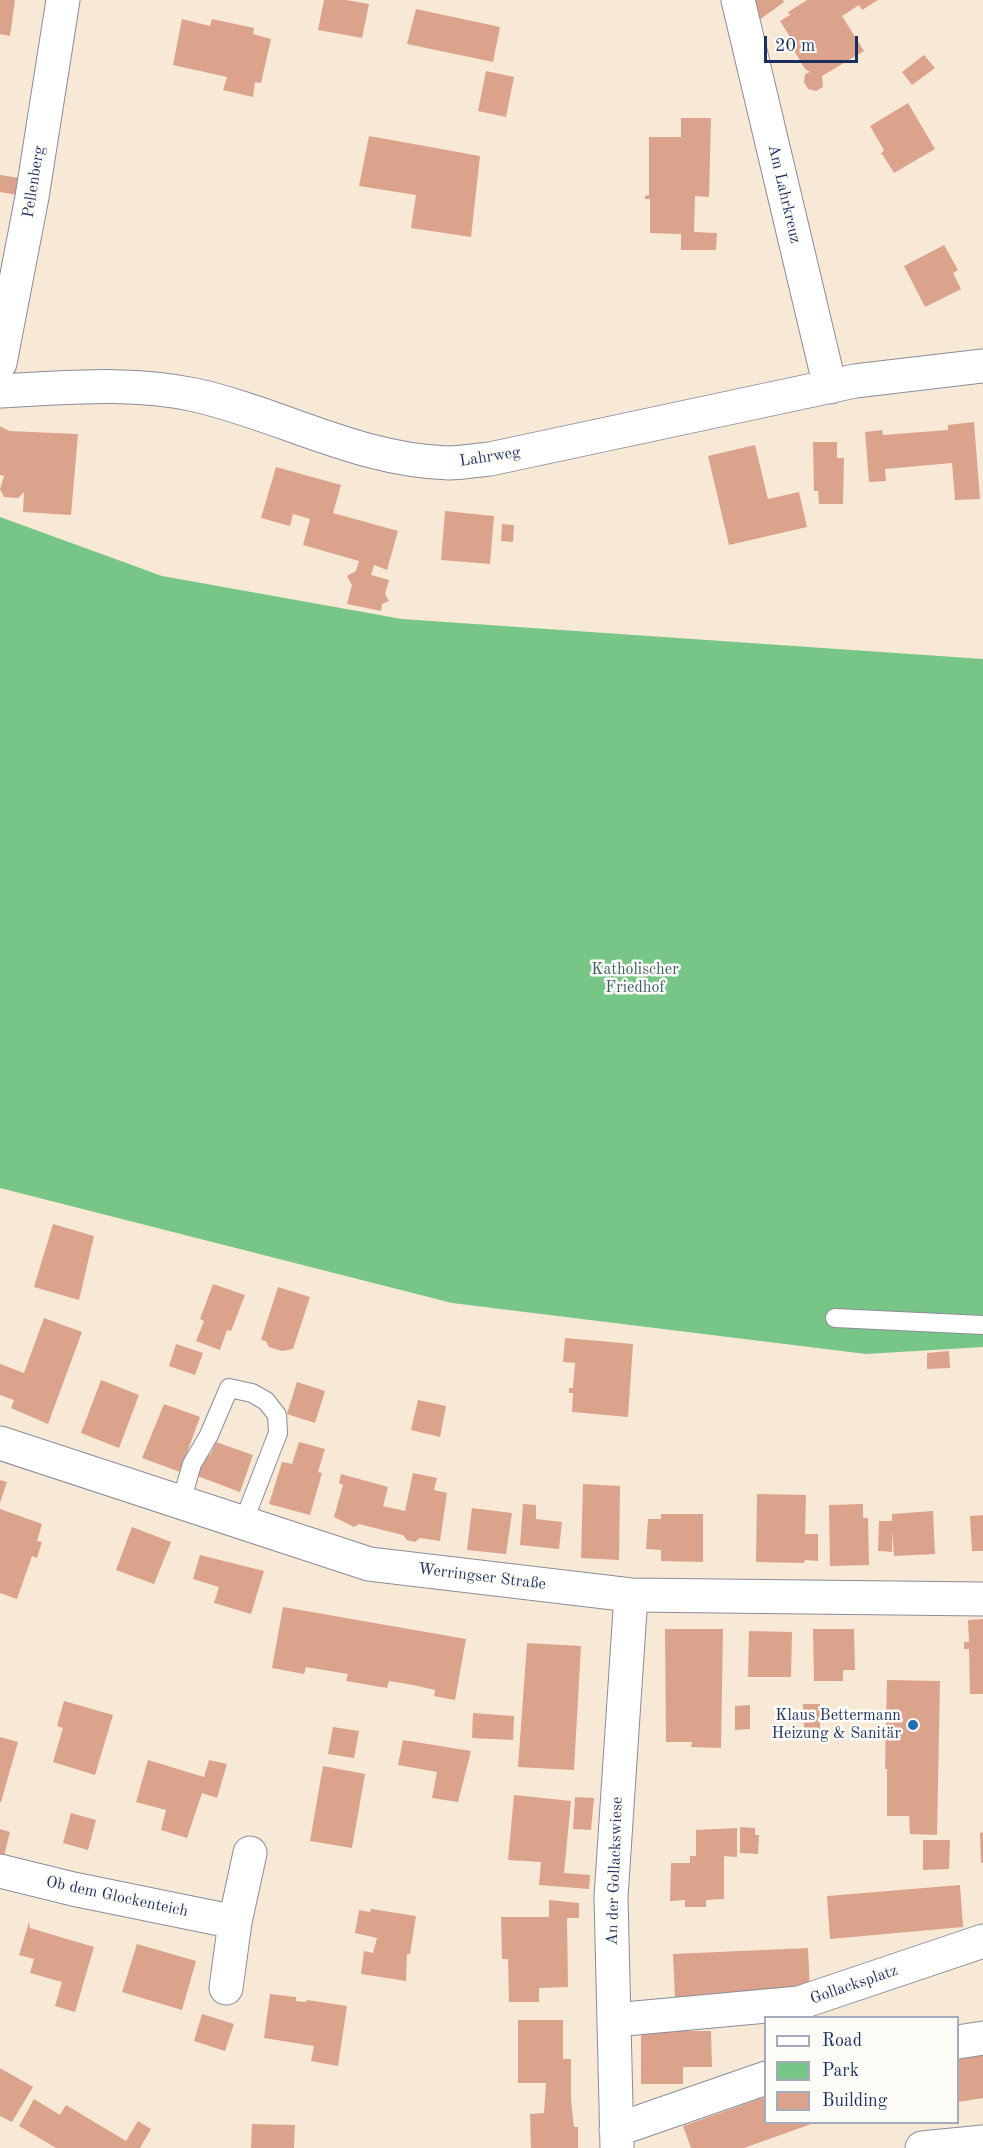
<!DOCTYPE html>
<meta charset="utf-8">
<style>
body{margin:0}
#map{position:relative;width:983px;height:2148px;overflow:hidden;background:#f8e9d6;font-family:"Old Standard TT",serif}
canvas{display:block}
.legend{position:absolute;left:764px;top:2016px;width:195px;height:108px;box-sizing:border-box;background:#fdfcf7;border:2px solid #a3aaba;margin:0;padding:8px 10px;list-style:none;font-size:18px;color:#1b2f5e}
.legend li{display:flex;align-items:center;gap:12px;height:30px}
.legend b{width:30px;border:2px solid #a3aaba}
.scale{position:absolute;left:764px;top:36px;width:94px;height:27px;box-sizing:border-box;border:3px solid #1b2f5e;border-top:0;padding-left:8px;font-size:18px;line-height:21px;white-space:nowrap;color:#1b2f5e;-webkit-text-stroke:4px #fdfcf7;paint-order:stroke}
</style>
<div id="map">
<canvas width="983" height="2148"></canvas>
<ul class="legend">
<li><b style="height:8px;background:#fff"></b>Road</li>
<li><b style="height:16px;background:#78c687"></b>Park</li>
<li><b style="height:16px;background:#dca38c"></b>Building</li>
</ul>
<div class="scale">20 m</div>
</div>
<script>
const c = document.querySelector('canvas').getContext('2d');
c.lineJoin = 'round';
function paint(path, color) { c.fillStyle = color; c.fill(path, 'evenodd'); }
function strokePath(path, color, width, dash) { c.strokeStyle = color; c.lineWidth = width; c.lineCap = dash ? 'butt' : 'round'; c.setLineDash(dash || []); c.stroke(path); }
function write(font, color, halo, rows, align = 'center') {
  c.font = font + ' "Old Standard TT",serif'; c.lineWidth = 5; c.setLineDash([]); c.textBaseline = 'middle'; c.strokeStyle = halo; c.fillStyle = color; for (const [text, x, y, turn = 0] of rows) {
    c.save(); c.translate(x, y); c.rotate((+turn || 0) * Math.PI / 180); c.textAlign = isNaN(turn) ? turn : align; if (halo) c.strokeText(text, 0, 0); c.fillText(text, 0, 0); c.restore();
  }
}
const green = new Path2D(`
 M 0,517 L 162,576 L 402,619 L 983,659 L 983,1347 L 866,1354 L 452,1303 L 0,1188 Z`);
const building = new Path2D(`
 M 0,0 L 15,0 L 10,36 L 0,34 Z
 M 324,0 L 346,0 L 369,4 L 362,38 L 318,30 Z
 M 753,0 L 783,0 L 784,2 L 758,21 Z
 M 807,0 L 878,0 L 862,10 L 859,5 L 842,16 L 864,51 L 822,76 L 823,87 L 816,91 L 808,89 L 804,82 L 805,74 L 810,72 L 805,69 L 789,42 L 792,40 L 780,21 L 790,15 L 788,12 Z
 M 416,9 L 500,27 L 493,62 L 407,44 Z
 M 182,19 L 210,26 L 212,19 L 254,28 L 253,34 L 271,39 L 261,83 L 255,82 L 253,97 L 223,90 L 227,77 L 173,65 Z
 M 924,55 L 935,68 L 912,85 L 902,72 Z
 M 486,71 L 514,77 L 506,117 L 478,111 Z
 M 908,103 L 935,149 L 894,173 L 882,154 L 880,155 L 884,150 L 870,126 Z
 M 681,118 L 711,118 L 709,197 L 695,196 L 694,232 L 717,233 L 716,250 L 681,250 L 681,234 L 650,233 L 650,199 L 645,199 L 645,196 L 649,195 L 649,137 L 681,137 Z
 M 369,136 L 480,156 L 471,237 L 411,228 L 416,195 L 359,186 Z
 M 0,175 L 20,178 L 17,195 L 0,192 Z
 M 944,245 L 958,270 L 953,273 L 961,289 L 925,307 L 904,266 Z
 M 974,422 L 980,499 L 955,500 L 952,463 L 885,469 L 886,481 L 869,482 L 865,432 L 882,430 L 883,435 L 948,430 L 948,425 Z
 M 0,426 L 9,431 L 78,434 L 71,515 L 23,512 L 24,492 L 18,498 L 4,497 L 0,489 L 4,476 L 0,475 Z
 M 813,442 L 837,442 L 837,458 L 844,458 L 843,504 L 819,504 L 818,491 L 814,491 Z
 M 755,445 L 768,499 L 799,492 L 807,527 L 729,545 L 708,456 Z
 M 276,467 L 341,485 L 333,513 L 398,531 L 387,570 L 374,565 L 371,575 L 389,580 L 385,594 L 389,601 L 382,604 L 381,611 L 347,604 L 352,585 L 347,576 L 356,571 L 359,561 L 303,545 L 310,519 L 293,514 L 290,526 L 261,518 Z
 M 445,511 L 494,516 L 490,564 L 441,560 Z
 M 502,524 L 514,525 L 513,542 L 501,541 Z
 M 53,1224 L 94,1236 L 79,1300 L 34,1287 Z
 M 213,1284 L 245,1295 L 231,1331 L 227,1330 L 220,1350 L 196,1341 L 204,1321 L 200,1319 Z
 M 278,1287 L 310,1297 L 293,1349 L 282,1351 L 269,1347 L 266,1341 L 261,1340 Z
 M 44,1318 L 82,1332 L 48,1424 L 11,1408 L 14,1400 L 0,1395 L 0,1364 L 24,1373 Z
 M 565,1338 L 633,1344 L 628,1417 L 572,1412 L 573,1393 L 569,1393 L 569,1388 L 573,1388 L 575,1363 L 563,1362 Z
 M 176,1344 L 203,1353 L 195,1375 L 169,1366 Z
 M 949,1351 L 950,1368 L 927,1369 L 927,1353 Z
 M 101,1380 L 139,1395 L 119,1448 L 81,1433 Z
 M 297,1382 L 325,1391 L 315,1423 L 287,1414 Z
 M 418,1400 L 446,1406 L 440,1437 L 411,1430 Z
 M 164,1404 L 200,1417 L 180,1472 L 142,1458 Z
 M 216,1442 L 253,1455 L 240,1492 L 192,1474 L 200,1452 L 210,1455 Z
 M 299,1442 L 325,1449 L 318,1472 L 322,1473 L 310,1515 L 269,1504 L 282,1462 L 292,1464 Z
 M 413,1473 L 437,1478 L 434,1490 L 447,1493 L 440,1541 L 420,1538 L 415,1542 L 407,1540 L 403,1535 L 359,1524 L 354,1527 L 334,1517 L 343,1485 L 339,1483 L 341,1474 L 388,1487 L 383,1506 L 405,1511 Z
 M 0,1480 L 7,1482 L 0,1503 Z
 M 583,1484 L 620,1486 L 619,1560 L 581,1558 Z
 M 757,1494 L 806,1495 L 805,1534 L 818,1534 L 818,1561 L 805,1560 L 804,1563 L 756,1562 Z
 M 523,1504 L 536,1505 L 536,1519 L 562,1522 L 559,1549 L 520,1545 Z
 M 863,1504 L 863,1518 L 868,1518 L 869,1565 L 830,1566 L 829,1505 Z
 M 472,1508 L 512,1513 L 506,1554 L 467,1550 Z
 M 0,1509 L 42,1524 L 37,1541 L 42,1542 L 37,1558 L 32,1556 L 17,1599 L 0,1593 Z
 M 933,1511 L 935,1554 L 894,1556 L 892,1530 L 892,1552 L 878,1551 L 879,1521 L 892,1521 L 892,1514 Z
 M 661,1514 L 703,1514 L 703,1562 L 661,1561 L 661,1550 L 646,1549 L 648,1519 L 661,1519 Z
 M 983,1515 L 983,1551 L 972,1551 L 970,1516 Z
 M 132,1527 L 171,1542 L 154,1584 L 116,1570 Z
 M 200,1555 L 264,1571 L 251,1614 L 214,1603 L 219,1587 L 193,1579 Z
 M 283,1607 L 466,1639 L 455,1700 L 434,1696 L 435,1690 L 413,1685 L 389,1681 L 387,1688 L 346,1681 L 348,1674 L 306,1667 L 304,1674 L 272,1668 Z
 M 983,1619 L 983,1694 L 970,1694 L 969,1649 L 964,1649 L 964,1642 L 969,1642 L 968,1620 Z
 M 665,1629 L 723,1629 L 721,1748 L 691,1747 L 692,1742 L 666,1742 Z
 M 813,1629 L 854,1629 L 855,1670 L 843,1670 L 843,1681 L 814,1681 Z
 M 749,1631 L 792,1632 L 791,1677 L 748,1677 Z
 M 527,1643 L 581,1646 L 574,1770 L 518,1767 Z
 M 887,1680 L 940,1681 L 937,1835 L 910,1834 L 909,1816 L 887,1816 L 887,1769 L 885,1769 Z
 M 64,1701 L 113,1715 L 95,1775 L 53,1762 L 63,1728 L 57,1726 Z
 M 803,1704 L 820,1704 L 820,1730 L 804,1730 Z
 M 750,1705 L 750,1729 L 735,1730 L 735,1706 Z
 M 473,1713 L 514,1716 L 513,1740 L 472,1738 Z
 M 333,1727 L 359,1731 L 354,1758 L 328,1754 Z
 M 0,1737 L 18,1742 L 1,1802 L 0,1802 Z
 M 403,1740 L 471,1751 L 458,1802 L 432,1798 L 437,1772 L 398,1765 Z
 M 148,1760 L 204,1777 L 209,1760 L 227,1764 L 217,1798 L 202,1793 L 187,1838 L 161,1830 L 166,1810 L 136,1802 Z
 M 323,1766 L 365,1774 L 352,1848 L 310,1841 Z
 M 514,1795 L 571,1801 L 564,1873 L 590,1875 L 589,1889 L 539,1885 L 541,1862 L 508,1860 Z
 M 575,1797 L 594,1798 L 591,1830 L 573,1829 Z
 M 71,1813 L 96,1820 L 88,1850 L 63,1843 Z
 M 740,1827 L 755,1828 L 755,1835 L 759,1835 L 758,1854 L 740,1853 Z
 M 737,1828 L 737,1857 L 724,1856 L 724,1899 L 706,1900 L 706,1907 L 685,1907 L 685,1900 L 670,1901 L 671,1863 L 690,1863 L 690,1856 L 696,1856 L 696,1830 Z
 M 0,1829 L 10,1832 L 4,1856 L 0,1854 Z
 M 983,1832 L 983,1863 L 981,1863 L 980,1833 Z
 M 923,1840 L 950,1840 L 949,1869 L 923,1870 Z
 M 960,1885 L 963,1927 L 830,1939 L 827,1896 Z
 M 549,1900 L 579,1903 L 579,1918 L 567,1918 L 568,1987 L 539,1988 L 539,2002 L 509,2002 L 508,1959 L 502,1959 L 501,1917 L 549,1917 Z
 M 371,1909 L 416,1916 L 410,1954 L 407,1954 L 406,1981 L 361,1974 L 364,1951 L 373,1953 L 377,1938 L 355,1933 L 359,1910 L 370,1912 Z
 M 29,1922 L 30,1928 L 94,1947 L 75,2012 L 55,2006 L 62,1982 L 30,1973 L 34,1959 L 19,1955 Z
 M 137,1944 L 196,1961 L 182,2010 L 122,1992 Z
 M 808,1948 L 810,1991 L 675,1997 L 673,1954 Z
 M 270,1994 L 296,1997 L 296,2001 L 306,2002 L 307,2000 L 347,2006 L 338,2066 L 311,2061 L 314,2046 L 264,2038 Z
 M 202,2014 L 234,2024 L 225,2051 L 194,2041 Z
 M 518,2020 L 563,2020 L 563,2059 L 571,2059 L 571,2100 L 574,2127 L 578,2127 L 578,2148 L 531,2148 L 530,2114 L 544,2113 L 546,2083 L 518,2083 Z
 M 641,2031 L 711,2031 L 712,2067 L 683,2067 L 683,2084 L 641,2084 Z
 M 983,2055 L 983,2098 L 958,2102 L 958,2059 Z
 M 0,2068 L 33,2087 L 12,2122 L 0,2116 Z
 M 765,2097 L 765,2122 L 814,2123 L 744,2148 L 691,2148 L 683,2126 Z
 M 34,2099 L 60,2115 L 66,2105 L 126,2141 L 138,2121 L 151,2129 L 140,2148 L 56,2148 L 19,2126 Z
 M 252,2124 L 295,2125 L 294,2148 L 251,2148 Z`);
const lane = new Path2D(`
 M 835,1318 L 983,1325
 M 181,1502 L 192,1464 L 209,1435 L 229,1388 L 252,1393 L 266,1401 L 277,1415 L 278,1433 L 243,1523`);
const street = new Path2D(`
 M 738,0 L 830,387
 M 0,363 L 32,197 L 63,0
 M 0,391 C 66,388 130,381 195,395 C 280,414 360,461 449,463 C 462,463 476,460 490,459 L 855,381 L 983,366
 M 0,1443 L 369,1564 L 631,1595 L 983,1599
 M 0,1871 L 73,1889 L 235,1922
 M 226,1988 L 235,1922 L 250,1853
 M 614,2020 L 799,2003 L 983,1941
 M 958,2042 L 983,2038
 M 616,2130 L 766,2078
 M 617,2148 L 611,1897 L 631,1595
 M 922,2148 L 983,2142`);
const markers = [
 [913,1725,6,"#1f6fb2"]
];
const streetNames = [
 ["Pellenberg",34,182,-81],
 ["Am Lahrkreuz",784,194,77],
 ["Lahrweg",490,457,-9],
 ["Werringser Straße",482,1577,7],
 ["An der Gollackswiese",615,1871,-88],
 ["Ob dem Glockenteich",117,1897,12],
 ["Gollacksplatz",854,1985,-19]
];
const parkNames = [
 ["Katholischer",635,970],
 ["Friedhof",635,988]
];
const poiNames = [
 ["Klaus Bettermann",901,1716],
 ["Heizung & Sanitär",901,1734]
];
paint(green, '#78c687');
paint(building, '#dca38c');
strokePath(lane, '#8a8c9a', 20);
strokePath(street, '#8a8c9a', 35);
strokePath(lane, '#fff', 18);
strokePath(street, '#fff', 33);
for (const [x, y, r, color] of markers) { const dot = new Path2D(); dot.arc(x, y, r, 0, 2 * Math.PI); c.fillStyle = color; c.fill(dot); strokePath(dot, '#fdfcf7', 2); }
write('16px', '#1b2f5e', '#fdfcf7', streetNames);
write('16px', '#375c6a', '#fdfcf7', parkNames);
write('16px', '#1b2f5e', '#fdfcf7', poiNames, 'right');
</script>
